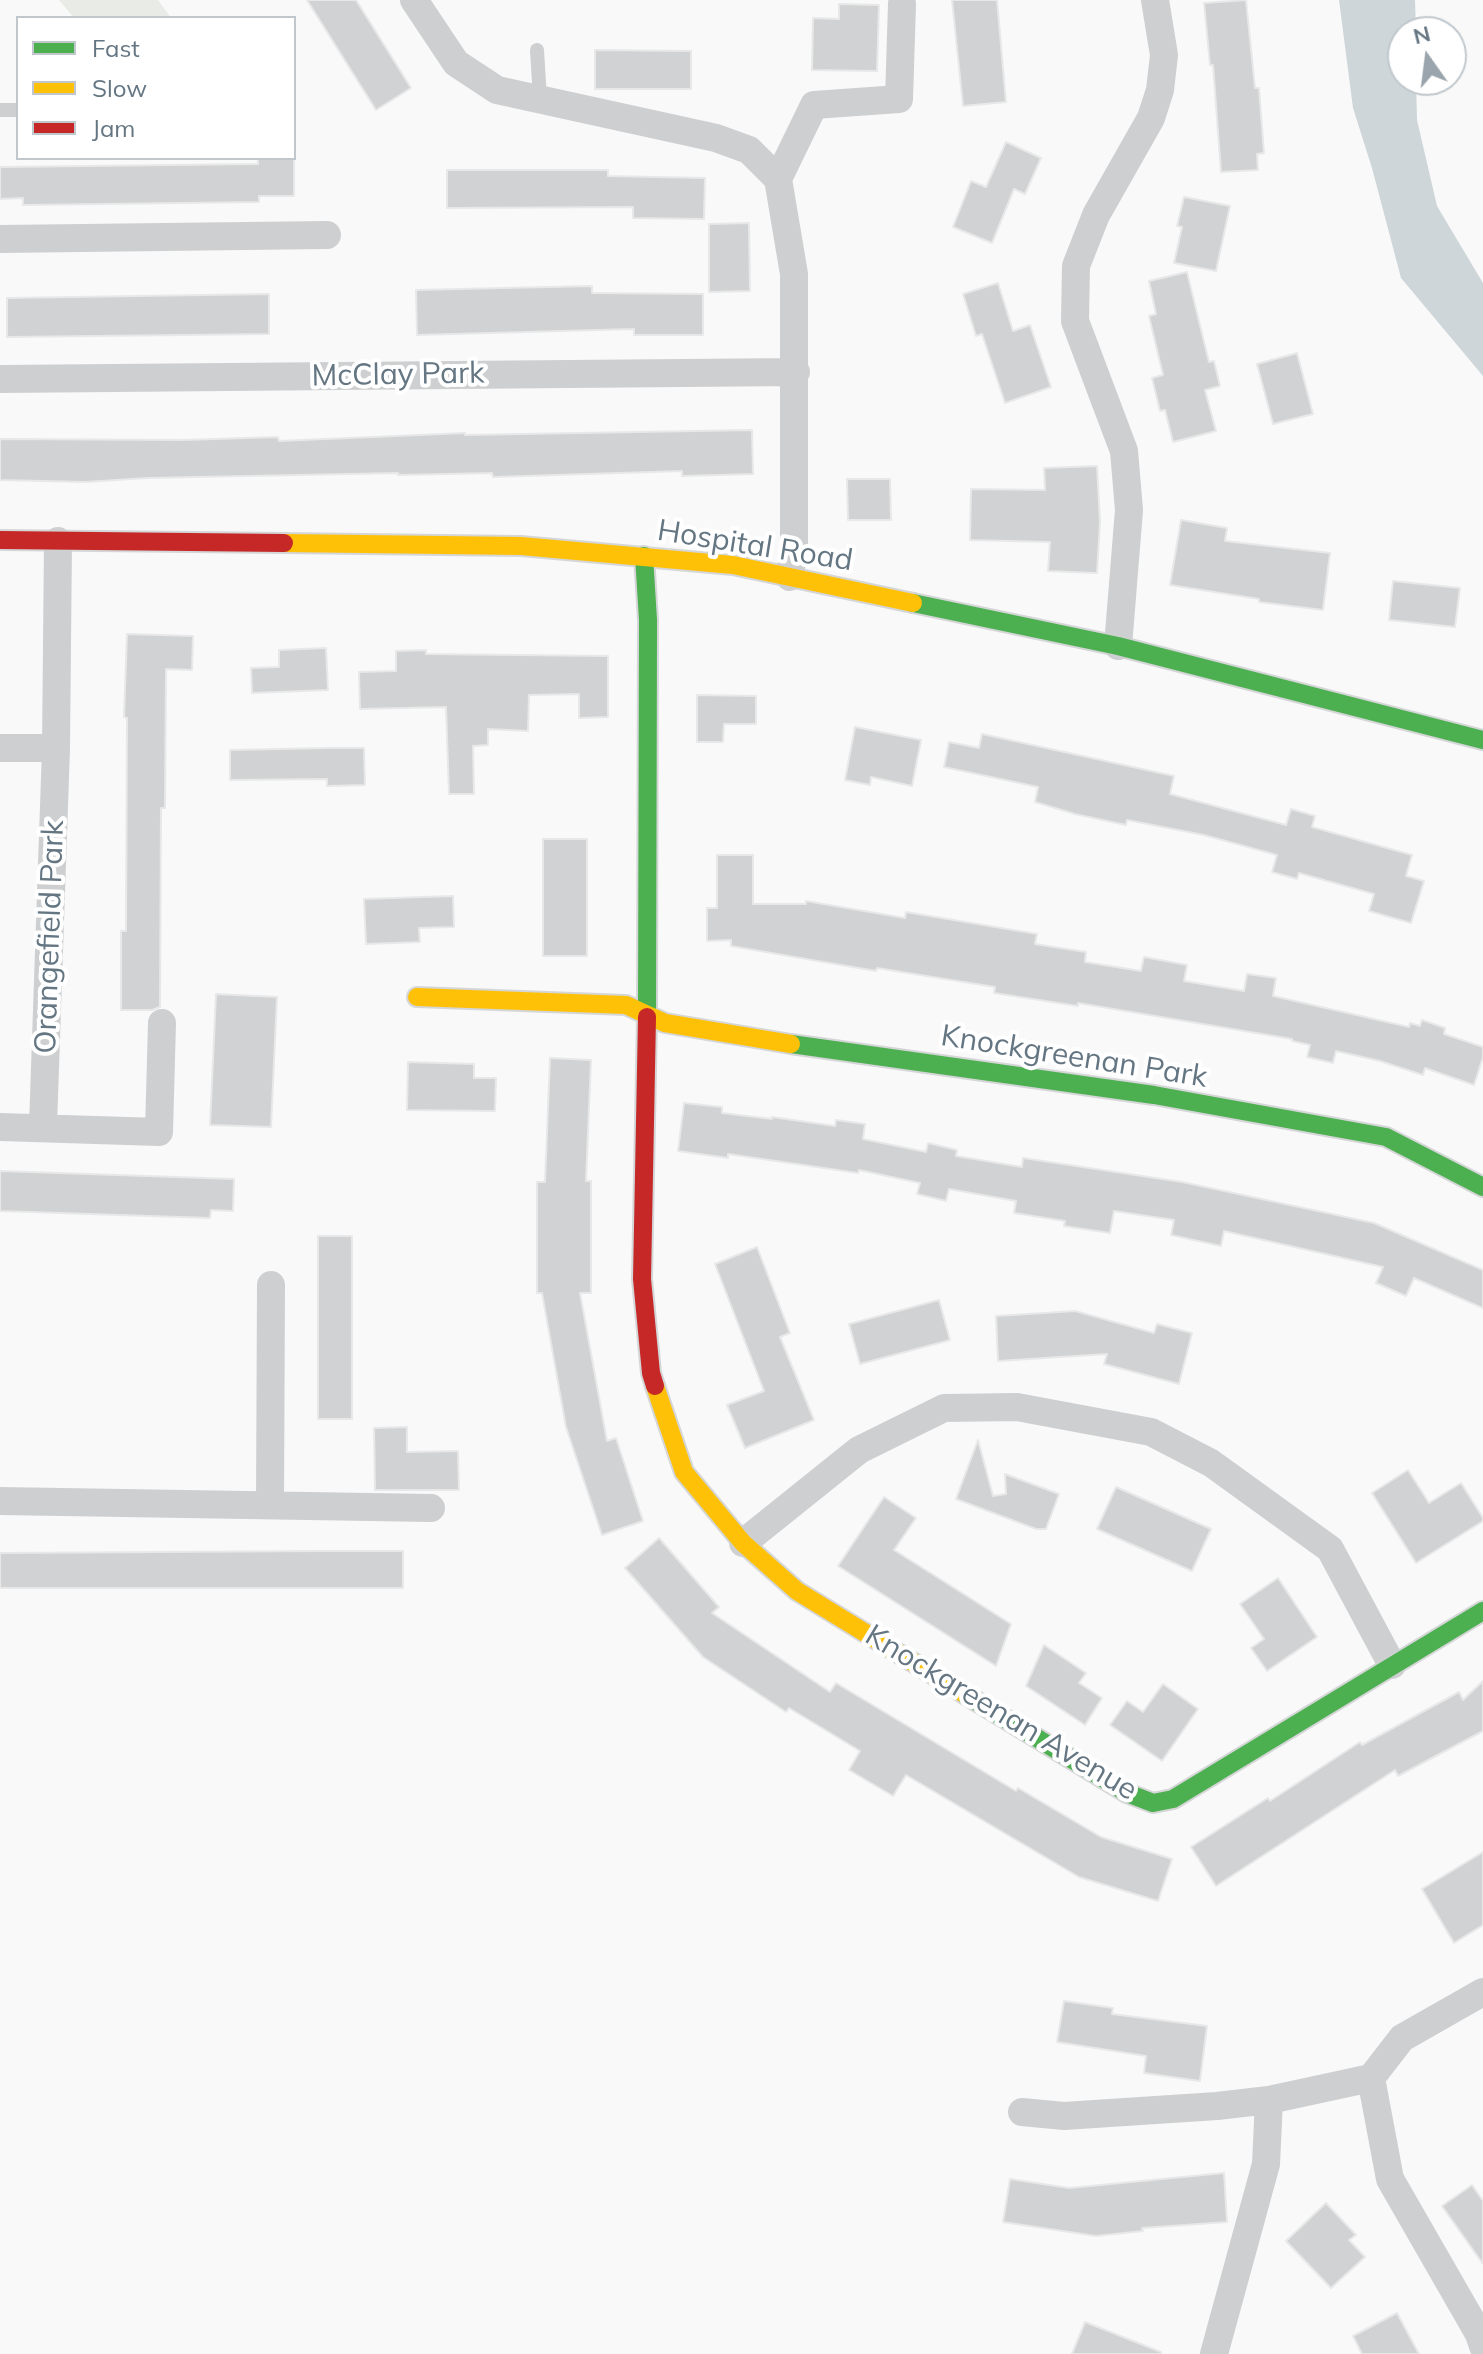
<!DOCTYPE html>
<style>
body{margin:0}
#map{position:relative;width:1483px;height:2354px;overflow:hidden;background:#f9f9f9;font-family:Mulish,sans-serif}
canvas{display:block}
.legend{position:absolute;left:16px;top:16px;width:280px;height:144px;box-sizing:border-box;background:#fff;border:2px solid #c1c8cd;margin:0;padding:10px 14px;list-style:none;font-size:24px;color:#657683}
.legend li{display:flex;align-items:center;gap:16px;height:40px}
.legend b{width:40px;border:2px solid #c1c8cd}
.north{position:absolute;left:1387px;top:16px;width:80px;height:80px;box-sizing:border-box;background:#fff;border:2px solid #c1c8cd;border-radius:50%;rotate:346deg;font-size:22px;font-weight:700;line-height:32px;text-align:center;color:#657683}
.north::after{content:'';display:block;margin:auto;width:28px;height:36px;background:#99a4ac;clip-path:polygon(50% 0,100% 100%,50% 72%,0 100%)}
</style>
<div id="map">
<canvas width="1483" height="2354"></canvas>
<ul class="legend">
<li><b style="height:10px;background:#4caf50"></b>Fast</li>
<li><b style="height:10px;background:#ffc107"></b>Slow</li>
<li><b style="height:10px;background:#c62828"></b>Jam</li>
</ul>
<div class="north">N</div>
</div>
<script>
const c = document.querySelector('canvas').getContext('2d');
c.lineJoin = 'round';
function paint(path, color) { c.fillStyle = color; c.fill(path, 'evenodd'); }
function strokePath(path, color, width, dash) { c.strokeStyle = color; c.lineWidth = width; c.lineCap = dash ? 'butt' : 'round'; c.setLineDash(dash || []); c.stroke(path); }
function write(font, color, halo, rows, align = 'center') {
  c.font = font + ' Mulish,sans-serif'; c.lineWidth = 8; c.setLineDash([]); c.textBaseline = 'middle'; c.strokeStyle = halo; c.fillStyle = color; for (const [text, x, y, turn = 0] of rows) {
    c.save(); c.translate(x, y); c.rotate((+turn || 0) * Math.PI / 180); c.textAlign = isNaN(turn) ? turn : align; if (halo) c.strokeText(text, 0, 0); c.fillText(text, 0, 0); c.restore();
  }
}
const green = new Path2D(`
 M 59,0 L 158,0 L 171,18 L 74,18 Z`);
const water = new Path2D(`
 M 1339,0 L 1415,0 L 1416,32 L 1403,32 L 1403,80 L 1416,80 L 1417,120 L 1437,206 L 1483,283 L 1483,376 L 1401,278 L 1372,168 L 1353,108 Z`);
const building = new Path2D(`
 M 307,0 L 356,0 L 411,88 L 376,110 Z
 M 952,0 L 997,0 L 1006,102 L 963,106 Z
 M 1246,0 L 1255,88 L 1259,88 L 1264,153 L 1257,154 L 1258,170 L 1221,172 L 1213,65 L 1210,65 L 1204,3 Z
 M 839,4 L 879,5 L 877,71 L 812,70 L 813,18 L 839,19 Z
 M 595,50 L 691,51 L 691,89 L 595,89 Z
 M 1006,142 L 1041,158 L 1025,194 L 1014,189 L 992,243 L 953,227 L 971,181 L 986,187 Z
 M 258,158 L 294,158 L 294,196 L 259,196 L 259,202 L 23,205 L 23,198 L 0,199 L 0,167 L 258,164 Z
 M 447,170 L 608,170 L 608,176 L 705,178 L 704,219 L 633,218 L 633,207 L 447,208 Z
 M 1184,197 L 1230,206 L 1216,271 L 1174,263 L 1182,227 L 1177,226 Z
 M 749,223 L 750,291 L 709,292 L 709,224 Z
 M 1187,272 L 1209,362 L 1214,361 L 1220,386 L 1205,390 L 1216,431 L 1173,442 L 1165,410 L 1160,411 L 1152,378 L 1163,375 L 1149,316 L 1156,314 L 1149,281 Z
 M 998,283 L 1013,331 L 1030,325 L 1051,387 L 1005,403 L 982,334 L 976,336 L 963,294 Z
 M 592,286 L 592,293 L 703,294 L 703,335 L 634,335 L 634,329 L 417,335 L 416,290 Z
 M 269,294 L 269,334 L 7,337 L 7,298 Z
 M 1297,353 L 1313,414 L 1273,424 L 1257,364 Z
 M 752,430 L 753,474 L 682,476 L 682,471 L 493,477 L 492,473 L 398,475 L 398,473 L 147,478 L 85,482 L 0,480 L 0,439 L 183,440 L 278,437 L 279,441 L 465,433 L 465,435 Z
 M 1097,466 L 1100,522 L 1097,573 L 1048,571 L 1050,542 L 970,540 L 971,489 L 1045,490 L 1044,468 Z
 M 847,479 L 890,479 L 891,520 L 848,520 Z
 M 1181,520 L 1227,528 L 1225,541 L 1330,553 L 1323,610 L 1259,602 L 1259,599 L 1170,585 Z
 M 1393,581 L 1460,588 L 1455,627 L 1389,620 Z
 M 127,634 L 193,636 L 192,670 L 166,669 L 165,808 L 161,808 L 160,1007 L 152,1010 L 121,1010 L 121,931 L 126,931 L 127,718 L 124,717 Z
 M 326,648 L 328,690 L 252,693 L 251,668 L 279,667 L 279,650 Z
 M 426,650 L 426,654 L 608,656 L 608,717 L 579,718 L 579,694 L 529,695 L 528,731 L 488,729 L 488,745 L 473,746 L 474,794 L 449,794 L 446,707 L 360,709 L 359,672 L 396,671 L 396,651 Z
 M 697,695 L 756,696 L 756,724 L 724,724 L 723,742 L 697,742 Z
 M 855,727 L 921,740 L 912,786 L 871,777 L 870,785 L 845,780 Z
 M 982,734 L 1174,776 L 1170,794 L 1286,825 L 1291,809 L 1315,816 L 1312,827 L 1412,855 L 1406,876 L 1424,881 L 1411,923 L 1369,911 L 1374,894 L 1299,873 L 1297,879 L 1272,872 L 1277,855 L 1204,835 L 1127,820 L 1126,825 L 1075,814 L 1035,802 L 1038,787 L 944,767 L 949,742 L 979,748 Z
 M 327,748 L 364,748 L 365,785 L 327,786 L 327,779 L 230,780 L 230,750 Z
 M 543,839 L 587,839 L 587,956 L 543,956 Z
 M 717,855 L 753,855 L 753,904 L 806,904 L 806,901 L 905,918 L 906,912 L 1037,934 L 1035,944 L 1086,952 L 1085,962 L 1141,971 L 1144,957 L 1187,965 L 1184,981 L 1244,991 L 1247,974 L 1276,978 L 1273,996 L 1409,1027 L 1410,1023 L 1420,1026 L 1422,1020 L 1445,1028 L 1444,1034 L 1483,1047 L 1483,1057 L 1474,1085 L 1425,1068 L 1423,1075 L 1380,1061 L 1336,1051 L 1333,1063 L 1307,1057 L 1310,1045 L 1292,1041 L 1292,1039 L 1078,1003 L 1078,1006 L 994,993 L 995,987 L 877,968 L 876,971 L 731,946 L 731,940 L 707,941 L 707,908 L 717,908 Z
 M 453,896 L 454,927 L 419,928 L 420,942 L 366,944 L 364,899 Z
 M 216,994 L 277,997 L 271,1127 L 210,1125 Z
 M 550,1058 L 591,1060 L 586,1181 L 591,1181 L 591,1293 L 580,1293 L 607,1441 L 616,1438 L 643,1521 L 602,1535 L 566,1427 L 542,1293 L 537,1293 L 537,1182 L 545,1182 Z
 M 408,1062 L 474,1064 L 474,1078 L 496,1078 L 495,1111 L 407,1110 Z
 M 684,1103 L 722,1107 L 722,1113 L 772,1119 L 772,1117 L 835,1126 L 836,1120 L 865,1124 L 863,1139 L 926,1152 L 928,1143 L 957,1150 L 956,1156 L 1022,1167 L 1023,1158 L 1182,1182 L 1374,1223 L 1483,1270 L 1483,1308 L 1414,1278 L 1406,1296 L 1376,1283 L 1383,1267 L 1224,1231 L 1221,1246 L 1171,1235 L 1174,1220 L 1114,1211 L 1110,1233 L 1064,1226 L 1065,1221 L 1014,1213 L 1016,1201 L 949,1189 L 946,1201 L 917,1194 L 920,1183 L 859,1170 L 858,1173 L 728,1154 L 728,1158 L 678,1151 Z
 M 0,1171 L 234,1179 L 233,1211 L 211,1210 L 210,1218 L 0,1211 Z
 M 318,1236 L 352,1236 L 352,1419 L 318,1419 Z
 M 757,1247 L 790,1333 L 780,1337 L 814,1420 L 745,1448 L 727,1405 L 764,1391 L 715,1264 Z
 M 939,1300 L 950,1340 L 860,1364 L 849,1324 Z
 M 1075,1311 L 1154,1333 L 1157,1324 L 1192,1333 L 1179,1384 L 1104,1364 L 1107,1354 L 998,1361 L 996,1316 Z
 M 407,1427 L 407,1452 L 458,1451 L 459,1490 L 375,1490 L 374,1428 Z
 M 978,1440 L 993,1496 L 1006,1494 L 1005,1474 L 1059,1494 L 1046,1529 L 1036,1529 L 956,1499 Z
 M 1408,1470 L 1429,1503 L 1461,1483 L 1483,1518 L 1483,1521 L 1416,1563 L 1372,1493 Z
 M 1116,1487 L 1211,1529 L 1192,1571 L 1097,1529 Z
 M 884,1497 L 916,1518 L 894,1550 L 1011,1624 L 996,1666 L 838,1566 Z
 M 659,1538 L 719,1607 L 712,1613 L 830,1692 L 836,1683 L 1016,1791 L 1018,1788 L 1101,1837 L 1172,1859 L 1158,1901 L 1079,1877 L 906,1775 L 893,1796 L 849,1770 L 860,1751 L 789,1708 L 786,1712 L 703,1657 L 625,1568 Z
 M 323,1551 L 403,1551 L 403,1588 L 0,1588 L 0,1553 Z
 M 1278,1578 L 1317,1637 L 1267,1671 L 1251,1648 L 1264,1639 L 1240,1604 Z
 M 1044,1645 L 1086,1673 L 1079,1683 L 1102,1698 L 1085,1725 L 1026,1686 Z
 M 1483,1681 L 1483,1731 L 1398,1776 L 1395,1770 L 1216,1886 L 1191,1847 L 1268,1798 L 1270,1801 L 1360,1742 L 1362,1745 L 1459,1692 L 1463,1700 Z
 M 1163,1684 L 1198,1709 L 1162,1761 L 1110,1725 L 1127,1701 L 1143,1712 Z
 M 1483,1852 L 1483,1925 L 1454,1943 L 1422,1889 Z
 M 1064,2001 L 1113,2008 L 1112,2014 L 1207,2026 L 1200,2081 L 1144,2073 L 1146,2056 L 1057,2042 Z
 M 1224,2173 L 1227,2222 L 1142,2228 L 1143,2231 L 1096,2236 L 1003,2222 L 1010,2179 L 1069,2188 Z
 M 1472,2185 L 1483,2201 L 1483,2264 L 1442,2206 Z
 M 1326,2203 L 1356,2235 L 1349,2240 L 1365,2257 L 1331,2288 L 1286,2241 Z
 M 1397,2313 L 1419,2354 L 1362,2354 L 1353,2336 Z
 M 1085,2322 L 1161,2352 L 1161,2354 L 1072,2354 Z`);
const lane = new Path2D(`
 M 537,50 L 540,99
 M 0,110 L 18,110`);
const street = new Path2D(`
 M 414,0 L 456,63 L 497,90 L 716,138 L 749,150 L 778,179 L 794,274 L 794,544 L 790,577
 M 778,179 L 814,105 L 899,99 L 902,4
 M 0,239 L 327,235
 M 0,379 L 796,372
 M 1118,646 L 1129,510 L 1124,451 L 1075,321 L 1076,266 L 1096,215 L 1151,118 L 1160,90 L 1164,55 L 1155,0
 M 0,748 L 56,748
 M 43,1126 L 56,748 L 58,541
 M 0,1127 L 159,1132 L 162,1023
 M 0,1501 L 431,1508
 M 270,1503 L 271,1285
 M 743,1543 L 859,1450 L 944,1408 L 1017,1407 L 1151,1432 L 1211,1463 L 1330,1549 L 1392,1665
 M 1371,2078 L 1390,2179 L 1479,2334 L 1483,2346
 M 1022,2112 L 1064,2116 L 1217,2106 L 1269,2100 L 1371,2078 L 1402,2038 L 1483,1992
 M 1214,2354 L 1266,2164 L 1269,2100`);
const fast = new Path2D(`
 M 644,556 L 648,620 L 647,1017
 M 913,603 L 1118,646 L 1483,740
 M 791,1044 L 1154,1095 L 1386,1137 L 1483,1187
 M 963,1693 L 1127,1793 L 1153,1803 L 1173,1799 L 1483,1611`);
const slow = new Path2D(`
 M 284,543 L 521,546 L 733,565 L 913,603
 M 417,997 L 626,1005 L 665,1023 L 791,1044
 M 655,1386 L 684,1472 L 743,1543 L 797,1591 L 963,1693`);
const jam = new Path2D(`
 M 0,540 L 284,543
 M 647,1017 L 642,1279 L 651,1373 L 655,1386`);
const streetNames = [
 ["McClay Park",398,375,-1],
 ["Hospital Road",755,546,9],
 ["Orangefield Park",50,937,-88],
 ["Knockgreenan Park",1074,1057,9],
 ["Knockgreenan Avenue",1001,1713,31]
];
paint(green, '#e8ebe6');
paint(water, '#ced6d9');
paint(building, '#d0d2d3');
strokePath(building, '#e8e8e8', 2);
strokePath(fast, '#d5d6d7', 22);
strokePath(slow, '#d5d6d7', 22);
strokePath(jam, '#d5d6d7', 22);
strokePath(lane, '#cecfd0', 14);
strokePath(street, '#cecfd0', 28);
strokePath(fast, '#4caf50', 18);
strokePath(slow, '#ffc107', 18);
strokePath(jam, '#c62828', 18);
write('30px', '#657683', '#fff', streetNames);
</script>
